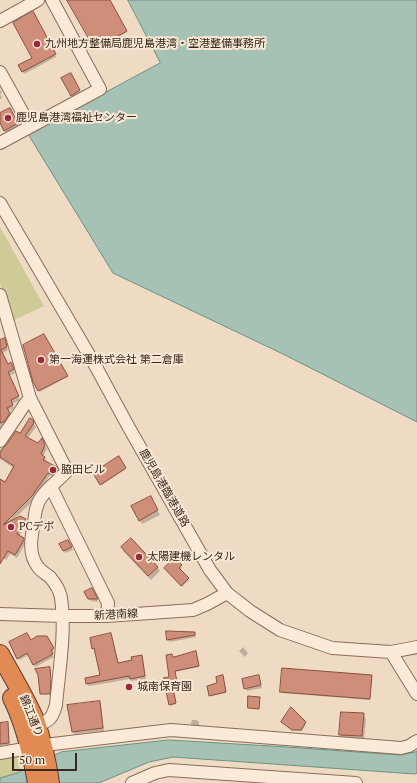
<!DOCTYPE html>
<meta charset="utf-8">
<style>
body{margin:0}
#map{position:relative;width:417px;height:783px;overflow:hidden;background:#efdbc4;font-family:"PT Serif",serif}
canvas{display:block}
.scale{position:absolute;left:12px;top:753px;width:65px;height:18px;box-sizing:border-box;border:2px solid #3a271e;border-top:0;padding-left:5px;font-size:12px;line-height:14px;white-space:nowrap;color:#3a271e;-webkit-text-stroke:3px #f7e7d4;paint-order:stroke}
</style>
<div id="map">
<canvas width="417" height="783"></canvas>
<div class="scale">50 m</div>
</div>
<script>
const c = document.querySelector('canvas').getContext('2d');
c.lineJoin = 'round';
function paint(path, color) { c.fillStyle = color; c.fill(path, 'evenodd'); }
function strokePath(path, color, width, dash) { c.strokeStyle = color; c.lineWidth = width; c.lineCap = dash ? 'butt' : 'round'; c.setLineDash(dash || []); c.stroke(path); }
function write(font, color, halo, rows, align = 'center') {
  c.font = font + ' "PT Serif","Noto Sans JP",serif'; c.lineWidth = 4; c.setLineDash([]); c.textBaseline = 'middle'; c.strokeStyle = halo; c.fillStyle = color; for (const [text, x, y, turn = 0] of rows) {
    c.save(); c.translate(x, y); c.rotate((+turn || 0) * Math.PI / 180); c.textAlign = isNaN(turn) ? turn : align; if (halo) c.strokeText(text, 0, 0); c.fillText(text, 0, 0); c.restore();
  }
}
const green = new Path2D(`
 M 0,227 L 44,306 L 10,322 L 0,283 Z
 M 14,756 L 17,757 L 20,770 L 17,773 L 0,778 L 0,758 Z`);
const water = new Path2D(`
 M 128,0 L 417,0 L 417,422 L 285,355 L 113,273 L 28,134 L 160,63 Z
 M 169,740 L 287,747 L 400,755 L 415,752 L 417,751 L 417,773 L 415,774 L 173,757 L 149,762 L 99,783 L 0,783 L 0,778 L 17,773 L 61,752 Z`);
const shadow = new Path2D(`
 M 68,0 L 109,0 L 127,32 L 96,49 Z
 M 33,13 L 56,57 L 24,74 L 20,66 L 33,59 Z
 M 70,74 L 80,92 L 72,96 L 62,78 Z
 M 0,89 L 2,93 L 0,94 L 2,98 L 0,99 Z
 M 10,109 L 19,126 L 6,133 L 0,121 L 0,114 Z
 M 43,335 L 67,377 L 40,392 L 34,382 Z
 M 4,339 L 8,350 L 2,354 L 8,365 L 14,369 L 15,373 L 9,376 L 20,400 L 12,404 L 14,408 L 8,411 L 11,417 L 6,424 L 2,426 L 4,428 L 0,433 L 0,341 Z
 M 32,421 L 36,427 L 27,439 L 38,445 L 42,440 L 47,449 L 43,456 L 47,461 L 46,462 L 56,468 L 59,474 L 55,478 L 50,475 L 34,500 L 13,520 L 25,520 L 27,523 L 19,536 L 23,539 L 25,543 L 25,544 L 17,558 L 10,554 L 6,560 L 0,556 L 0,480 L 5,483 L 14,468 L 0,459 L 0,449 L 4,448 L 20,434 Z
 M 118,457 L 126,469 L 102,485 L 94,473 Z
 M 150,497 L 160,515 L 142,524 L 132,506 Z
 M 68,541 L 73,550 L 65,553 L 61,545 Z
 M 122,548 L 157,567 L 160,571 L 151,580 L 124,552 Z
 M 175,559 L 182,568 L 180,570 L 189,580 L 182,587 L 166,570 Z
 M 92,589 L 98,602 L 91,601 L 86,592 Z
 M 195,633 L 196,637 L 170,642 L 168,640 Z
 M 111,634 L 112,637 L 119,664 L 133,661 L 141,656 L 143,659 L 146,679 L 132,681 L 130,679 L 89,686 L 87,684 L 101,675 L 95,651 L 93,648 Z
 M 46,637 L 54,651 L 51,653 L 54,657 L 35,667 L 29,655 L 19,660 L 10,643 L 30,641 Z
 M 243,647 L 248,653 L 245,657 L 239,651 Z
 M 196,654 L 199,667 L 175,672 L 177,683 L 172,684 L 176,704 L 171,706 L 171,678 L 173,658 Z
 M 258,676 L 262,688 L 247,691 L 245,688 Z
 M 371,676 L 370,700 L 282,693 L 281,692 Z
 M 223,677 L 226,693 L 211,696 L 210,696 Z
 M 99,702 L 101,705 L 104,731 L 74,734 L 73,731 Z
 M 363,714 L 366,719 L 364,740 L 342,738 L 340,734 Z
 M 192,720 L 197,720 L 199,722 L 199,727 L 193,726 L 191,724 Z
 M 7,723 L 8,725 L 10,745 L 2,745 L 2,747 L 0,747 L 0,724 Z
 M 283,723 L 306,723 L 306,724 L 302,731 L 293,730 Z`);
const building = new Path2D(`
 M 67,0 L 110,0 L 127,31 L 95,49 Z
 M 33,11 L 56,54 L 22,72 L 18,65 L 32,58 L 13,23 Z
 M 71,73 L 80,90 L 71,96 L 61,78 Z
 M 10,108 L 18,123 L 4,131 L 0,123 L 0,113 Z
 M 44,334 L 68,376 L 38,391 L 33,382 L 23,345 Z
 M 5,338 L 7,347 L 1,350 L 8,364 L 11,362 L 12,364 L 14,369 L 8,372 L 19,396 L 11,400 L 13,405 L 7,408 L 10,413 L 5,421 L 0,423 L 0,340 Z
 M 30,418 L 33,420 L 34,423 L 25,436 L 38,443 L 42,438 L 45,445 L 41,454 L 45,457 L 43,460 L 57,467 L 58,470 L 53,475 L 48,473 L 32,496 L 3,525 L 20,516 L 26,519 L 17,534 L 24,538 L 24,540 L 15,555 L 8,551 L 0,564 L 0,479 L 5,482 L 14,466 L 0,457 L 0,453 L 3,448 L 6,445 L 16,431 L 20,433 Z
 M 119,456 L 126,468 L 100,485 L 93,473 Z
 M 151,496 L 158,510 L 139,521 L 131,506 Z
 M 131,538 L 158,567 L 148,576 L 121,547 Z
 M 68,540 L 72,547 L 63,551 L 59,544 Z
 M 175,558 L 182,565 L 179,568 L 189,578 L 181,586 L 164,568 Z
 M 92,588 L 98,599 L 88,599 L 84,592 Z
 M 166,631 L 195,632 L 195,635 L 167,640 Z
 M 27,633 L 31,640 L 37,636 L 47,636 L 54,648 L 51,650 L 53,654 L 33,665 L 27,653 L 17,659 L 9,642 Z
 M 111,633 L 118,663 L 132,660 L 131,657 L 142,655 L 145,676 L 130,679 L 129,676 L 86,684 L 85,678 L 100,675 L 94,648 L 92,649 L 90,638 Z
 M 196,651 L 199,666 L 175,671 L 177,682 L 172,683 L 176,703 L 169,705 L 163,678 L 169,677 L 166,655 L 172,654 L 173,657 Z
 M 50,667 L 51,681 L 50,694 L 40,694 L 38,675 L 35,669 Z
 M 282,668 L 372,675 L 370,699 L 280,692 Z
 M 223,675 L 226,692 L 209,696 L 207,686 L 217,683 L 216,677 Z
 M 259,675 L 261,685 L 244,689 L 242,679 Z
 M 248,696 L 260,697 L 259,709 L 248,708 Z
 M 100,701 L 103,728 L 72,732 L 67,705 Z
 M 291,707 L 306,722 L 301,730 L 292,730 L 281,722 Z
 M 341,712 L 364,713 L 362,736 L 339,735 Z
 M 8,722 L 9,743 L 0,744 L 0,723 Z`);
const minor = new Path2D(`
 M 0,21 L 38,0
 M 0,72 L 30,126
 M 0,143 L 100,89 L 52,0
 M 0,203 L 95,365 L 128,426 L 210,570 L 227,593 L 250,611 L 280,630 L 332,648 L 391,652 L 417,647
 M 0,295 L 30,398 L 67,471 C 60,479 50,486 43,495 C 36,503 35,513 34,523 C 31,538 28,554 38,567 C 41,571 46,574 50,577 C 55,583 60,591 61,598 C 66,631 59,671 56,705 C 52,719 50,720 37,726
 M 0,441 L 25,404 L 30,398
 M 51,487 L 108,603 L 107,616
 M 0,614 L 62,616 L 107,616 L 193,610 L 207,604 L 227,593
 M 391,652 L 417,694
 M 0,753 L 53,744 L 171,730 L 401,748 L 409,746 L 417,741
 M 132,783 L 155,773 L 169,770 L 356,783`);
const highway = new Path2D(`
 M 0,654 C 12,676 25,697 35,720 C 42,740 47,762 50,783
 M 12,698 C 25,724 32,754 37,783`);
const markers = [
 [37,44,4,"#9b283c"],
 [8,118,4,"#9b283c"],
 [41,360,4,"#9b283c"],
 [53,470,4,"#9b283c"],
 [11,527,4,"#9b283c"],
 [139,557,4,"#9b283c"],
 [129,687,4,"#9b283c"]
];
const poiNames = [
 ["九州地方整備局鹿児島港湾・空港整備事務所",45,44],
 ["鹿児島港湾福祉センター",16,118],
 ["第一海運株式会社 第二倉庫",49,360],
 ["脇田ビル",61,470],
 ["PCデポ",19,527],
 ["太陽建機レンタル",147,557],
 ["城南保育園",137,687]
];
const streetNames = [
 ["鹿児島港臨港道路",164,488,60],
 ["新港南線",116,615,-3],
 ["錦江通り",31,716,68]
];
paint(green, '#cecb97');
paint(water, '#a6c2b5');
strokePath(water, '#6c9182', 1);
paint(shadow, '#0003');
paint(building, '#cf8e79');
strokePath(building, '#8b503f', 1);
strokePath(minor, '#8b6c5a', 14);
strokePath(highway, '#583b2e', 20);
strokePath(minor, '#faead7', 12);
strokePath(highway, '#e18a53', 18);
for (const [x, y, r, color] of markers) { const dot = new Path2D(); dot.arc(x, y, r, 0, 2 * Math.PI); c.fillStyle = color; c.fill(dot); strokePath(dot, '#f7e7d4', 1.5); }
write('11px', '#3a271e', '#f7e7d4', poiNames, 'left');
write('11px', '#3a271e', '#f7e7d4', streetNames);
</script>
